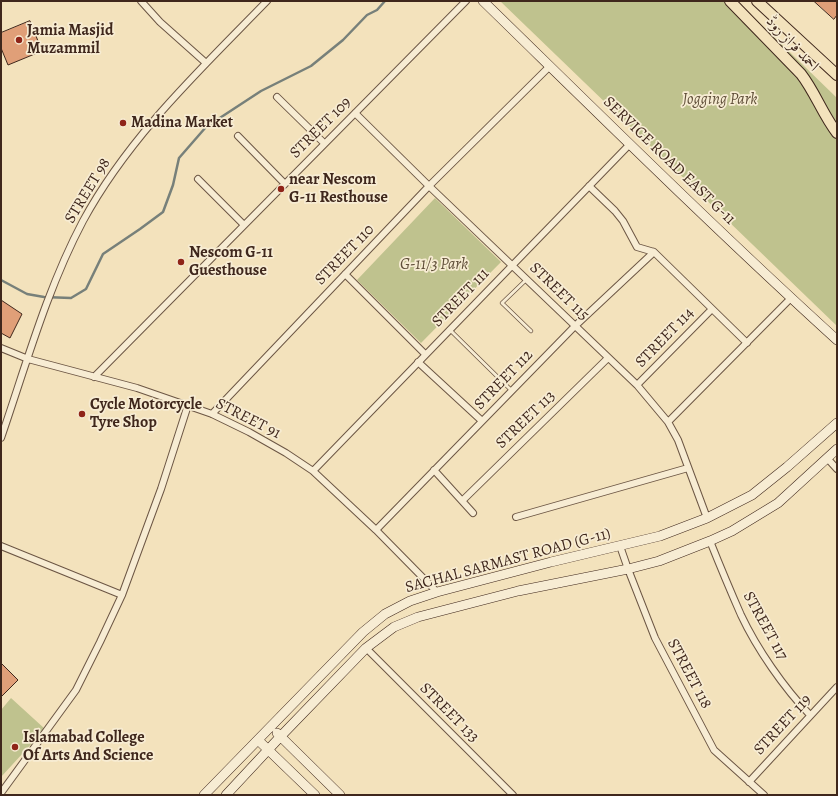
<!DOCTYPE html>
<meta charset="utf-8">
<style>
body{margin:0}
#map{position:relative;width:838px;height:796px;overflow:hidden;background:#f3e2bc;font-family:Alegreya,serif}
canvas{display:block}
.frame{position:absolute;inset:0;border:2px solid #3f271c;pointer-events:none}
</style>
<div id="map">
<canvas width="838" height="796"></canvas>
<div class="frame"></div>
</div>
<script>
const c = document.querySelector('canvas').getContext('2d');
c.lineJoin = 'round';
function paint(path, color) { c.fillStyle = color; c.fill(path, 'evenodd'); }
function strokePath(path, color, width, dash) { c.strokeStyle = color; c.lineWidth = width; c.lineCap = dash ? 'butt' : 'round'; c.setLineDash(dash || []); c.stroke(path); }
function write(font, color, halo, rows, align = 'center') {
  c.font = font + ' Alegreya,Amiri,serif'; c.lineWidth = 3.5; c.setLineDash([]); c.textBaseline = 'middle'; c.strokeStyle = halo; c.fillStyle = color; for (const [text, x, y, turn = 0] of rows) {
    c.save(); c.translate(x, y); c.rotate((+turn || 0) * Math.PI / 180); c.textAlign = isNaN(turn) ? turn : align; if (halo) c.strokeText(text, 0, 0); c.fillText(text, 0, 0); c.restore();
  }
}
const green = new Path2D(`
 M 500,1 L 737,1 L 837,98 L 837,326 Z
 M 435,198 L 501,262 L 421,343 L 357,280 Z
 M 11,698 L 45,729 L 1,777 L 1,710 Z`);
const stream = new Path2D(`
 M 1,280 L 27,294 L 44,297 L 71,298 L 86,289 L 103,254 L 140,229 L 163,212 L 173,185 L 179,158 L 206,127 L 261,91 L 311,66 L 343,40 L 367,15 L 377,10 L 385,1`);
const building = new Path2D(`
 M 814,1 L 837,1 L 837,15 L 834,19 Z
 M 30,21 L 42,51 L 8,65 L 1,48 L 1,33 Z
 M 1,300 L 22,314 L 10,338 L 1,333 Z
 M 1,663 L 18,680 L 1,697 Z`);
const lane = new Path2D(`
 M 527,279 L 502,303 L 531,331
 M 449,329 L 512,391`);
const street = new Path2D(`
 M 141,1 L 160,22 L 206,63
 M 277,97 L 324,143
 M 355,113 L 429,186 L 637,385 L 668,422 L 678,440 L 707,518
 M 238,136 L 285,184
 M 198,179 L 244,225
 M 589,186 L 615,211 L 623,221 L 637,247 L 654,252 L 747,343
 M 345,274 L 425,354
 M 1,348 L 28,359 L 137,388 L 212,414 L 249,432 L 286,453 L 313,471 L 376,530 L 437,592
 M 418,362 L 482,421
 M 94,377 L 466,1
 M 637,385 L 712,309
 M 212,414 L 429,186 L 550,66
 M 668,422 L 791,298
 M 1,438 C 26,365 47,289 83,221 C 129,136 201,69 267,1
 M 827,458 L 837,469
 M 434,470 L 473,513
 M 313,471 L 630,144
 M 462,501 L 608,358
 M 516,517 L 688,468
 M 376,530 L 575,326 L 654,252
 M 710,541 C 720,566 730,590 741,615 C 757,649 784,688 810,715
 M 1,546 L 122,595
 M 620,546 L 628,569 L 655,638 L 714,750 L 764,795
 M 366,648 L 513,795
 M 749,782 L 837,687
 M 1,793 L 76,690 L 100,642 L 122,595 L 161,489 L 188,405`);
const secondary = new Path2D(`
 M 483,1 C 600,115 716,230 837,340
 M 277,733 L 340,795
 M 258,740 L 315,795
 M 204,795 L 363,632 L 385,614 L 410,601 L 437,592 L 551,562 L 660,536 L 707,518 L 752,495 L 787,467 L 837,423
 M 226,795 L 280,737 L 366,648 L 394,627 L 418,617 L 518,591 L 628,569 L 659,561 L 710,541 L 732,531 L 778,503 L 837,449`);
const primary = new Path2D(`
 M 730,1 L 801,74 C 815,92 823,115 837,133
 M 757,1 L 837,75`);
const markers = [
 [19,40,4,"#8f2418"],
 [123,123,4,"#8f2418"],
 [281,189,4,"#8f2418"],
 [181,262,4,"#8f2418"],
 [82,414,4,"#8f2418"],
 [15,747,4,"#8f2418"]
];
const poiNames = [
 ["Jamia Masjid",27,31],
 ["Muzammil",27,49],
 ["Madina Market",131,123],
 ["near Nescom",289,180],
 ["G-11 Resthouse",289,198],
 ["Nescom G-11",189,253],
 ["Guesthouse",189,271],
 ["Cycle Motorcycle",90,405],
 ["Tyre Shop",90,423],
 ["Islamabad College",23,738],
 ["Of Arts And Science",23,756]
];
const streetNames = [
 ["احمد فراز روڈ",792,44,47],
 ["STREET 109",321,128,-45],
 ["SERVICE ROAD EAST G-11",669,161,44],
 ["STREET 98",88,191,-59],
 ["STREET 110",345,255,-46],
 ["STREET 115",559,292,44],
 ["STREET 111",461,298,-46],
 ["STREET 114",665,338,-46],
 ["STREET 112",504,380,-46],
 ["STREET 91",248,419,27],
 ["STREET 113",526,420,-44],
 ["SACHAL SARMAST ROAD (G-11)",508,561,-15],
 ["STREET 117",765,626,61],
 ["STREET 118",689,674,62],
 ["STREET 133",449,713,45],
 ["STREET 119",783,725,-47]
];
const parkNames = [
 ["Jogging Park",720,100],
 ["G-11/3 Park",434,265]
];
paint(green, '#bfc28e');
strokePath(stream, '#77807a', 2.5);
paint(building, '#e09f78');
strokePath(building, '#3f271c', 1);
strokePath(lane, '#6c5644', 4.5);
strokePath(street, '#6c5644', 8);
strokePath(secondary, '#3f271c', 10);
strokePath(primary, '#3f271c', 12);
strokePath(lane, '#f7ecd3', 3);
strokePath(street, '#f7ecd3', 6);
strokePath(secondary, '#f7ecd3', 9);
strokePath(primary, '#f3e2bc', 10);
for (const [x, y, r, color] of markers) { const dot = new Path2D(); dot.arc(x, y, r, 0, 2 * Math.PI); c.fillStyle = color; c.fill(dot); strokePath(dot, '#f7ecd3', 1.5); }
write('bold 16px', '#3f271c', '#f7ecd3', poiNames, 'left');
write('16px', '#3f271c', '#f7ecd3', streetNames);
write('italic 16px', '#5f4e38', '#f7ecd3', parkNames);
</script>
